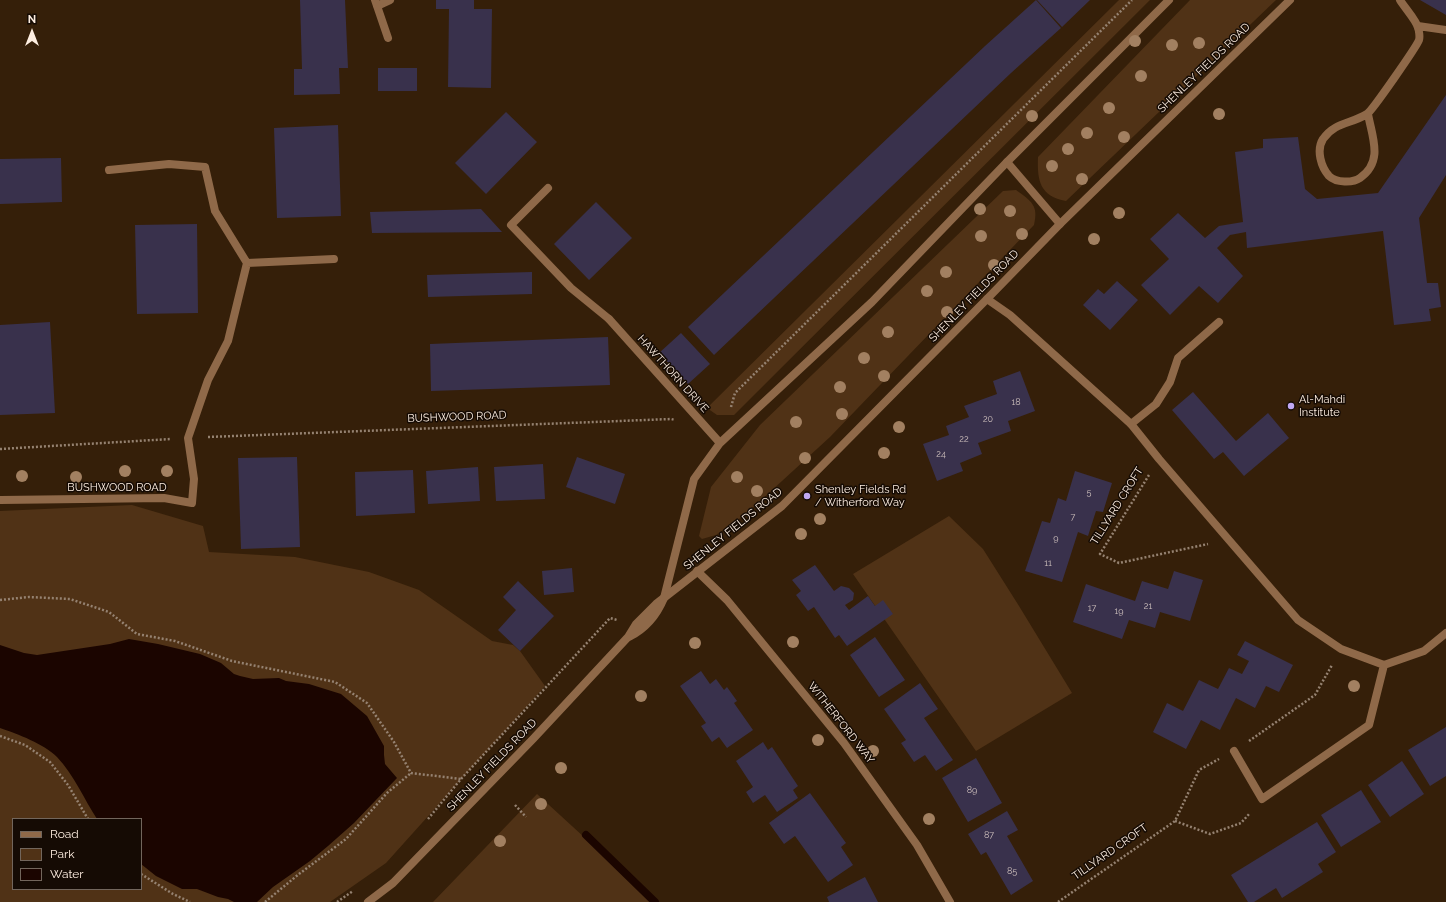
<!DOCTYPE html>
<style>
body{margin:0}
#map{position:relative;width:1446px;height:902px;overflow:hidden;background:#351f09;font-family:Raleway,sans-serif}
canvas{display:block}
.legend{position:absolute;left:12px;top:818px;width:130px;height:72px;box-sizing:border-box;background:#150b04;border:1px solid #72665c;margin:0;padding:5px 7px;list-style:none;font-size:12px;color:#feeee1}
.legend li{display:flex;align-items:center;gap:8px;height:20px}
.legend b{width:20px;border:1px solid #72665c}
.north{position:absolute;left:12px;top:12px;width:40px;height:40px;-webkit-text-stroke:3px #150b04;paint-order:stroke;rotate:0deg;font-size:11px;font-weight:700;line-height:16px;text-align:center;color:#feeee1}
.north::after{content:'';display:block;margin:auto;width:14px;height:18px;background:#feeee1;clip-path:polygon(50% 0,100% 100%,50% 72%,0 100%)}
</style>
<div id="map">
<canvas width="1446" height="902"></canvas>
<ul class="legend">
<li><b style="height:5px;background:#8f6949"></b>Road</li>
<li><b style="height:11px;background:#503216"></b>Park</li>
<li><b style="height:11px;background:#1b0500"></b>Water</li>
</ul>
<div class="north">N</div>
</div>
<script>
const c = document.querySelector('canvas').getContext('2d');
c.lineJoin = 'round';
function paint(path, color) { c.fillStyle = color; c.fill(path, 'evenodd'); }
function strokePath(path, color, width, dash) { c.strokeStyle = color; c.lineWidth = width; c.lineCap = dash ? 'butt' : 'round'; c.setLineDash(dash || []); c.stroke(path); }
function write(font, color, halo, rows, align = 'center') {
  c.font = font + ' Raleway,sans-serif'; c.lineWidth = 3; c.setLineDash([]); c.textBaseline = 'middle'; c.strokeStyle = halo; c.fillStyle = color; for (const [text, x, y, turn = 0] of rows) {
    c.save(); c.translate(x, y); c.rotate((+turn || 0) * Math.PI / 180); c.textAlign = isNaN(turn) ? turn : align; if (halo) c.strokeText(text, 0, 0); c.fillText(text, 0, 0); c.restore();
  }
}
const green = new Path2D(`
 M 1119,0 L 1150,0 L 734,415 L 717,415 L 707,408 Z
 M 1190,0 L 1276,0 L 1066,201 C 1040,196 1037,181 1038,157 Z
 M 1016,190 C 1031,201 1039,205 1034,225 L 830,437 L 746,514 L 716,535 L 702,539 L 699,536 L 711,487 L 760,425 L 1003,191 Z
 M 132,505 L 203,526 L 209,552 L 295,557 L 369,572 L 419,590 L 492,641 L 513,645 L 520,651 L 545,686 L 386,863 L 330,902 L 0,902 L 0,511 ZM 13,819 L 141,819 L 141,889 L 13,889 Z
 M 949,516 L 983,549 L 1019,606 L 1072,693 L 976,751 L 853,574 Z
 M 537,794 L 655,902 L 433,902 Z`);
const water = new Path2D(`
 M 129,639 L 158,644 L 200,654 L 221,663 L 234,674 L 240,676 L 253,679 L 279,678 L 286,681 L 309,684 L 341,694 L 367,716 L 384,746 L 384,755 L 385,764 L 397,778 L 354,823 L 328,846 L 310,861 L 273,887 L 257,902 L 234,902 L 228,899 L 218,897 L 197,889 L 182,889 L 156,876 L 141,864 L 141,819 L 97,819 C 84,799 74,775 57,757 C 44,744 18,734 0,728 L 0,645 L 24,653 L 37,655 L 110,644 Z`);
const stream = new Path2D(`
 M 586,835 L 655,902`);
const building = new Path2D(`
 M 300,0 L 345,0 L 348,68 L 339,68 L 340,94 L 294,95 L 294,69 L 302,69 Z
 M 436,0 L 474,0 L 474,9 L 492,9 L 491,88 L 448,87 L 449,9 L 436,9 Z
 M 1036,0 L 1061,28 L 1011,73 L 714,355 L 688,327 L 985,46 Z
 M 1037,0 L 1090,0 L 1062,27 Z
 M 1420,0 L 1446,0 L 1446,15 Z
 M 378,68 L 417,68 L 417,91 L 378,91 Z
 M 1446,95 L 1446,175 L 1419,218 L 1427,283 L 1438,283 L 1441,307 L 1429,309 L 1431,321 L 1394,325 L 1383,231 L 1247,248 L 1246,232 L 1230,235 L 1217,248 L 1243,276 L 1218,303 L 1199,286 L 1170,315 L 1141,285 L 1169,259 L 1150,239 L 1178,213 L 1205,238 L 1219,226 L 1243,222 L 1235,152 L 1263,148 L 1263,139 L 1298,137 L 1305,189 L 1317,199 L 1378,193 Z
 M 506,112 L 537,142 L 486,194 L 455,163 Z
 M 338,125 L 341,216 L 277,218 L 274,128 Z
 M 61,158 L 62,202 L 0,204 L 0,159 Z
 M 596,202 L 632,238 L 589,280 L 554,244 Z
 M 481,209 L 502,232 L 372,233 L 370,212 Z
 M 197,224 L 198,313 L 137,314 L 135,225 Z
 M 532,272 L 532,294 L 428,297 L 427,275 Z
 M 1117,281 L 1138,300 L 1110,330 L 1083,305 L 1098,289 L 1104,294 Z
 M 50,322 L 55,413 L 0,415 L 0,325 Z
 M 681,333 L 710,364 L 688,384 L 659,353 Z
 M 608,337 L 610,385 L 431,391 L 430,344 Z
 M 1020,371 L 1035,411 L 1008,421 L 1011,431 L 978,443 L 982,454 L 960,463 L 963,471 L 937,481 L 923,444 L 949,435 L 946,426 L 969,417 L 964,406 L 997,394 L 993,381 Z
 M 1193,392 L 1236,441 L 1268,413 L 1289,438 L 1244,476 L 1223,452 L 1214,459 L 1172,410 Z
 M 297,457 L 300,547 L 241,549 L 238,458 Z
 M 577,457 L 625,474 L 615,504 L 566,487 Z
 M 543,464 L 545,499 L 496,501 L 494,467 Z
 M 478,467 L 480,501 L 428,504 L 426,471 Z
 M 413,470 L 415,513 L 356,516 L 355,472 Z
 M 1075,471 L 1112,483 L 1103,512 L 1096,511 L 1088,536 L 1078,532 L 1062,582 L 1025,571 L 1042,521 L 1050,523 L 1058,498 L 1066,501 Z
 M 815,565 L 834,591 L 841,586 L 849,588 L 854,593 L 853,600 L 845,605 L 849,610 L 868,596 L 875,606 L 883,600 L 893,614 L 847,646 L 839,635 L 835,638 L 814,607 L 808,611 L 796,595 L 801,591 L 792,580 Z
 M 572,568 L 574,592 L 544,595 L 542,571 Z
 M 1174,571 L 1203,580 L 1190,621 L 1160,612 L 1155,628 L 1129,620 L 1122,639 L 1073,622 L 1086,584 L 1135,601 L 1142,581 L 1168,589 Z
 M 518,581 L 554,616 L 520,651 L 498,630 L 516,610 L 503,597 Z
 M 875,637 L 905,680 L 879,697 L 850,655 Z
 M 1245,641 L 1293,665 L 1279,692 L 1266,686 L 1255,708 L 1236,698 L 1220,730 L 1201,720 L 1186,749 L 1153,732 L 1167,703 L 1183,711 L 1199,680 L 1218,689 L 1229,668 L 1242,674 L 1249,661 L 1237,655 Z
 M 701,671 L 710,684 L 716,679 L 724,690 L 727,687 L 737,701 L 734,703 L 753,730 L 727,748 L 719,737 L 712,742 L 701,726 L 706,723 L 680,686 Z
 M 920,683 L 938,709 L 924,718 L 953,760 L 936,771 L 925,755 L 914,762 L 901,743 L 906,740 L 884,709 Z
 M 1446,727 L 1446,776 L 1430,786 L 1408,750 Z
 M 763,742 L 768,750 L 772,747 L 798,786 L 793,790 L 798,798 L 777,812 L 765,795 L 753,803 L 746,792 L 753,787 L 736,761 Z
 M 976,758 L 1002,803 L 968,822 L 942,778 Z
 M 1402,761 L 1424,794 L 1390,817 L 1368,785 Z
 M 1361,790 L 1381,822 L 1341,847 L 1321,815 Z
 M 810,793 L 846,843 L 841,847 L 853,865 L 828,882 L 795,836 L 784,844 L 769,823 Z
 M 1007,811 L 1018,830 L 1007,836 L 1033,881 L 1011,895 L 986,852 L 981,855 L 968,834 Z
 M 1317,822 L 1336,852 L 1318,864 L 1323,872 L 1282,898 L 1276,888 L 1254,902 L 1248,902 L 1231,875 Z
 M 865,877 L 878,902 L 829,902 L 827,897 Z`);
const path = new Path2D(`
 M 731,407 L 735,393 L 1132,0
 M 208,437 L 671,419 L 675,420
 M 0,449 L 171,439
 M 1149,475 L 1100,554 L 1119,563 L 1208,544
 M 0,600 L 29,597 L 70,599 L 109,612 L 137,634 L 175,641 L 232,661 L 335,682 L 367,703 L 394,742 L 411,773 L 461,779
 M 0,736 L 25,745 L 50,762 L 68,785 L 88,819
 M 1249,741 L 1315,695 L 1332,665
 M 515,805 L 526,817
 M 428,819 L 461,779 L 610,618 L 617,620
 M 1175,821 L 1210,834 L 1241,823 L 1250,813
 M 141,874 L 173,894 L 190,902
 M 265,902 L 299,874 L 346,839 L 387,793 L 411,773
 M 337,902 L 353,891
 M 1058,902 L 1175,821 L 1199,770 L 1219,759`);
const service = new Path2D(`
 M 1418,26 L 1446,30
 M 1368,114 C 1372,137 1384,161 1360,178 C 1353,183 1336,183 1329,176 C 1321,167 1316,150 1323,139 C 1335,122 1351,124 1367,114 C 1372,111 1417,46 1419,40 C 1420,37 1419,30 1418,28 C 1417,21 1404,7 1400,0
 M 1007,162 L 1060,224
 M 548,188 L 511,225 L 571,288 L 609,319
 M 1131,424 L 1156,404 L 1170,382 L 1178,358 L 1219,322`);
const minor = new Path2D(`
 M 375,0 L 388,38
 M 377,6 L 390,0
 M 247,263 L 334,259
 M 987,299 L 1010,315 L 1131,424 L 1159,459 L 1298,620 L 1341,649 L 1384,665 L 1424,651 L 1446,633
 M 609,319 L 720,443
 M 0,500 L 164,498 L 192,503 L 194,479 L 188,438 L 208,380 L 228,341 L 247,263 L 215,211 L 205,167 L 169,164 L 109,170
 M 697,571 L 727,600 L 844,743 L 917,845 L 950,902
 M 664,598 L 694,479 L 720,443 L 872,302 L 1007,162 L 1169,0
 M 1234,751 L 1262,799 L 1369,725 L 1384,665`);
const tertiary = new Path2D(`
 M 629,637 C 645,629 657,615 664,598
 M 368,902 L 393,883 L 533,739 L 628,637 L 636,624 L 656,604 L 782,506 L 987,299 L 1060,224 L 1290,0`);
const trees = [
 [1135,41],
 [1199,43],
 [1172,45],
 [1141,76],
 [1109,108],
 [1219,114],
 [1032,116],
 [1087,133],
 [1124,137],
 [1068,149],
 [1052,166],
 [1082,179],
 [980,209],
 [1010,211],
 [1119,213],
 [1022,234],
 [981,236],
 [1094,239],
 [994,265],
 [946,272],
 [927,291],
 [947,312],
 [888,332],
 [864,358],
 [884,376],
 [840,387],
 [842,414],
 [796,422],
 [899,427],
 [884,453],
 [805,458],
 [125,471],
 [167,471],
 [22,476],
 [76,477],
 [737,477],
 [757,491],
 [820,519],
 [801,534],
 [793,642],
 [695,643],
 [1354,686],
 [641,696],
 [818,740],
 [873,751],
 [561,768],
 [541,804],
 [929,819],
 [500,841]
];
const markers = [
 [1291,406,4,"#c0a8f4"],
 [807,496,4,"#c0a8f4"]
];
const numberNames = [
 ["18",1016,402],
 ["20",988,419],
 ["22",964,439],
 ["24",941,454],
 ["5",1089,492],
 ["7",1073,517],
 ["9",1056,538],
 ["11",1048,563],
 ["21",1148,606],
 ["17",1092,608],
 ["19",1119,611],
 ["89",972,790],
 ["87",989,835],
 ["85",1012,871]
];
const streetNames = [
 ["SHENLEY FIELDS ROAD",1204,68,-44],
 ["SHENLEY FIELDS ROAD",974,296,-46],
 ["HAWTHORN DRIVE",673,374,48],
 ["BUSHWOOD ROAD",457,417,-2],
 ["BUSHWOOD ROAD",117,488],
 ["TILLYARD CROFT",1117,506,-58],
 ["SHENLEY FIELDS ROAD",733,529,-39],
 ["WITHERFORD WAY",841,723,52],
 ["SHENLEY FIELDS ROAD",492,765,-46],
 ["TILLYARD CROFT",1110,852,-35]
];
const poiNames = [
 ["Al-Mahdi",1299,400],
 ["Institute",1299,413],
 ["Shenley Fields Rd",815,490],
 ["/ Witherford Way",815,503]
];
paint(green, '#503216');
paint(water, '#1b0500');
strokePath(stream, '#1b0500', 8);
paint(building, '#39314c');
strokePath(path, '#958271', 2.5, [2, 2]);
strokePath(service, '#8f6949', 8);
strokePath(minor, '#8f6949', 8);
strokePath(tertiary, '#8f6949', 8);
c.fillStyle = '#a28061';
for (const [x, y] of trees) { c.beginPath(); c.arc(x, y, 6, 0, 2 * Math.PI); c.fill(); }
for (const [x, y, r, color] of markers) { const dot = new Path2D(); dot.arc(x, y, r, 0, 2 * Math.PI); c.fillStyle = color; c.fill(dot); strokePath(dot, '#150b04', 1.5); }
write('9px', '#cdbfbc', null, numberNames);
write('11px', '#feeee1', '#150b04', streetNames);
write('11px', '#feeee1', '#150b04', poiNames, 'left');
</script>
